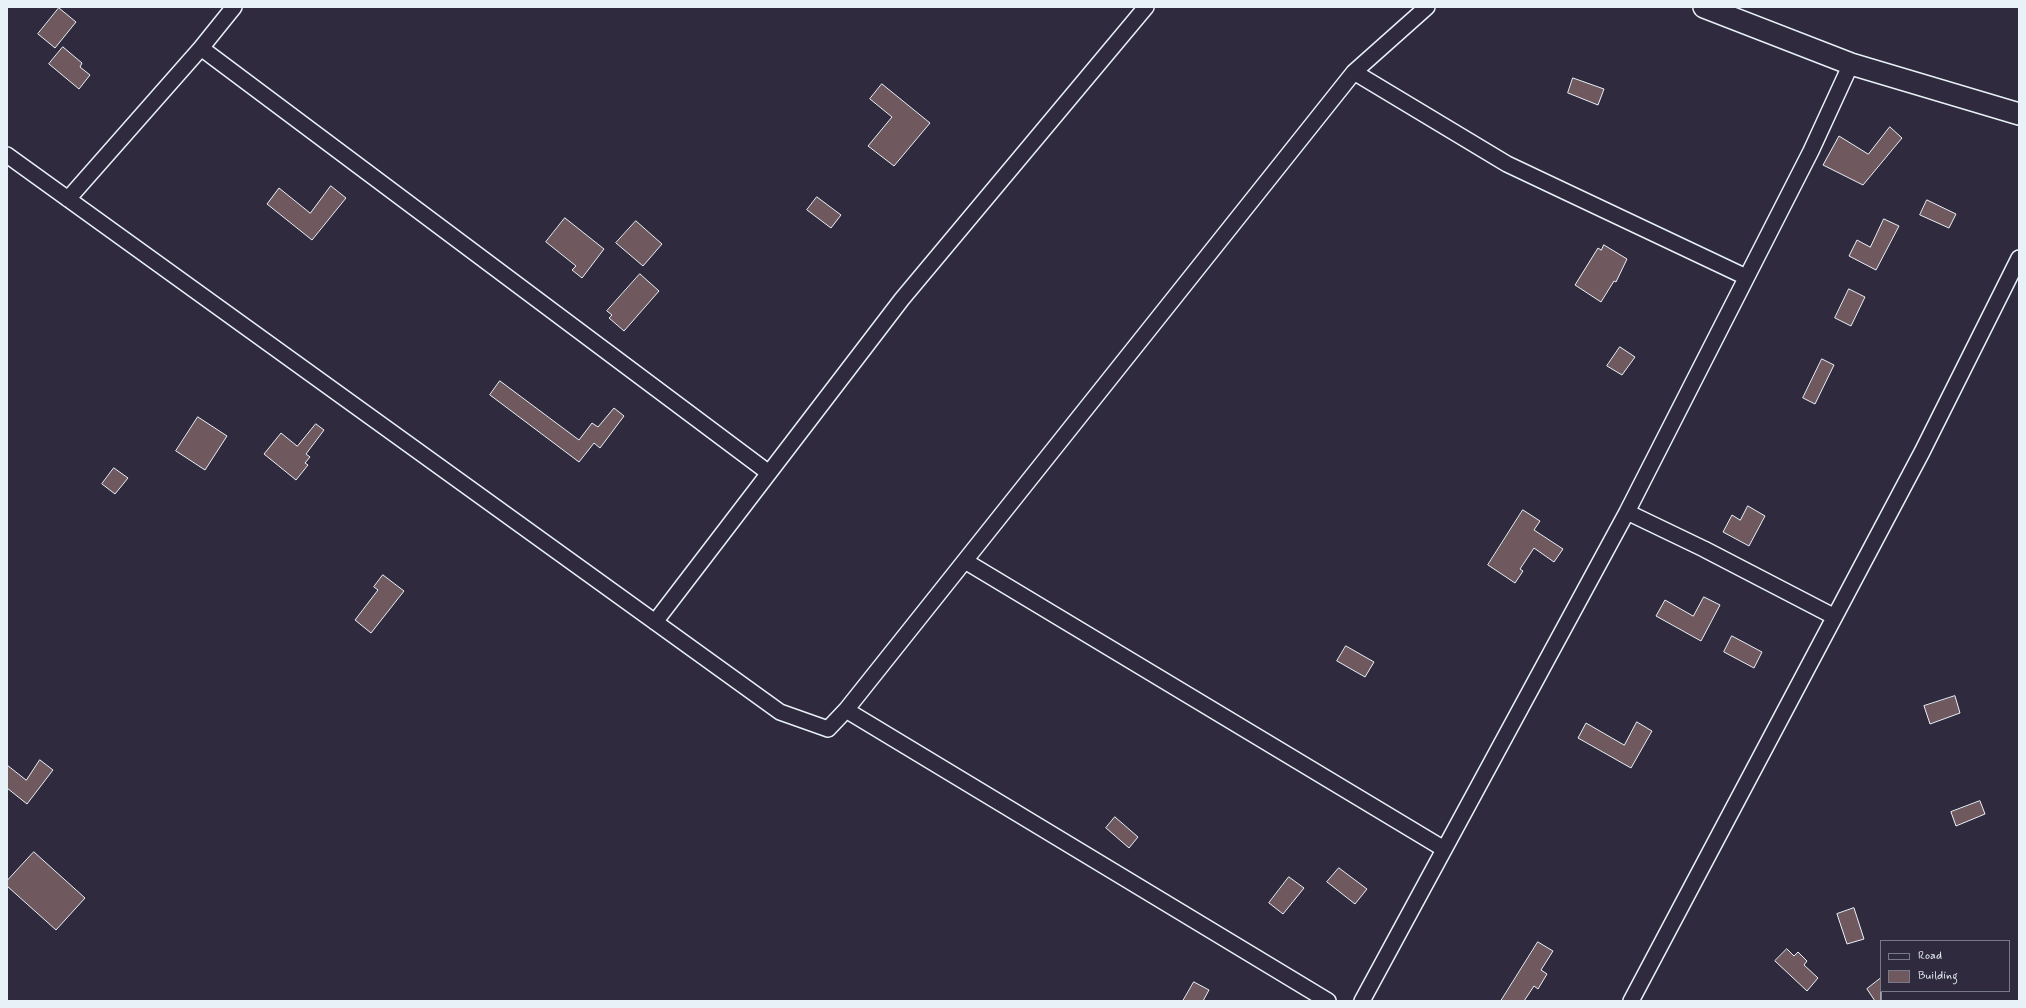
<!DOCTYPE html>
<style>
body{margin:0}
#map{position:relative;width:2026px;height:1008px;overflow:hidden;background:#2f2a3d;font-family:Mynerve,sans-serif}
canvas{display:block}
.frame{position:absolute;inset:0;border:8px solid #e8f1f8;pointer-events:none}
.legend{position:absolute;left:1880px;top:940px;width:130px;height:52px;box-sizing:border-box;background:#2f2a3d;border:1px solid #797a88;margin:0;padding:5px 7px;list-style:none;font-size:12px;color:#e8f1f8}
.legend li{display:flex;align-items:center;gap:8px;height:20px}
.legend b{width:20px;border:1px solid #797a88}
</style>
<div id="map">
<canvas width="2026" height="1008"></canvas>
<div class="frame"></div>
<ul class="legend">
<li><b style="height:5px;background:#2f2a3d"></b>Road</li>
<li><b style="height:11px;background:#6f595e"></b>Building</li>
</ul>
</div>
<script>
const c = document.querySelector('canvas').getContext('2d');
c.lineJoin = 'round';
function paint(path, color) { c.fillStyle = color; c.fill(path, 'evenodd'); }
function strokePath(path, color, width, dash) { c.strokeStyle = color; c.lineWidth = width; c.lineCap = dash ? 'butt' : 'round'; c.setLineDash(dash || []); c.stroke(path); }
const building = new Path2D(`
 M 59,8 L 76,22 L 55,48 L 38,34 Z
 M 63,47 L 82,63 L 80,67 L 90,75 L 79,89 L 49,64 Z
 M 1573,78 L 1604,89 L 1598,105 L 1568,93 Z
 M 882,84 L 930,123 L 894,166 L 868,146 L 892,117 L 870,99 Z
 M 1890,127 L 1902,138 L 1863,185 L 1823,165 L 1839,136 L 1868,154 Z
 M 331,186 L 346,198 L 312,240 L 267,204 L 279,188 L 310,213 Z
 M 817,197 L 841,215 L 831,228 L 807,210 Z
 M 1927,200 L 1956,214 L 1949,228 L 1920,215 Z
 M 565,218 L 604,249 L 582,278 L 572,270 L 576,266 L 546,242 Z
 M 1884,219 L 1899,226 L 1876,270 L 1849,256 L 1857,240 L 1870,247 Z
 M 636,221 L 662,244 L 643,266 L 616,243 Z
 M 1604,245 L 1627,259 L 1616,282 L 1614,281 L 1601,302 L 1575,285 L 1598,248 L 1601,250 Z
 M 640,274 L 659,291 L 624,331 L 609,318 L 612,315 L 607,311 Z
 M 1849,289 L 1865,297 L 1851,326 L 1835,318 Z
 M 1620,347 L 1635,357 L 1622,375 L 1607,366 Z
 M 1822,359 L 1834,365 L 1815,404 L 1803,398 Z
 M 500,381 L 579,440 L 592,423 L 598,427 L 614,408 L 624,416 L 600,448 L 594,443 L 579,462 L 490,395 Z
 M 198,417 L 227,436 L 205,470 L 176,451 Z
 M 316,424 L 324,430 L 306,454 L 310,457 L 305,463 L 308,465 L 296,480 L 264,454 L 281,433 L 297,446 Z
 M 114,468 L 128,478 L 115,494 L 102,484 Z
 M 1748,506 L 1765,516 L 1749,546 L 1723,532 L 1732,515 L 1740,520 Z
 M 1523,510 L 1540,521 L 1534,530 L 1563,549 L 1554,562 L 1534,548 L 1520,569 L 1523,571 L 1515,583 L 1488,565 Z
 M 383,575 L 404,591 L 371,633 L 355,620 L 378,590 L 374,587 Z
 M 1704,597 L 1720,605 L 1701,641 L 1656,616 L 1665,600 L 1693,616 Z
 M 1732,636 L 1762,652 L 1754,668 L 1724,652 Z
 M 1346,646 L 1374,662 L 1365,677 L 1337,661 Z
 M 1955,696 L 1960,713 L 1930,724 L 1924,706 Z
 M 1637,722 L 1652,731 L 1631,768 L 1578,738 L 1586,723 L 1624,745 Z
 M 40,760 L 53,770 L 27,804 L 7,788 L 7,765 L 26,780 Z
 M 1980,801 L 1985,814 L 1956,826 L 1951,812 Z
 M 1115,817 L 1138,837 L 1129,848 L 1106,828 Z
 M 34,852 L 85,898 L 56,930 L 7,886 L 7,881 Z
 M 1339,868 L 1367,889 L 1355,904 L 1327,882 Z
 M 1289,877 L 1304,888 L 1283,914 L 1269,903 Z
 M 1854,908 L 1864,939 L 1847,944 L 1837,914 Z
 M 1538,942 L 1553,951 L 1541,970 L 1547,974 L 1538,989 L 1534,986 L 1524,1001 L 1501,1001 Z
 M 1787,949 L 1794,956 L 1798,952 L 1807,961 L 1804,965 L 1818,978 L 1807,991 L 1775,961 Z
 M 1881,978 L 1881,1001 L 1875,1001 L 1867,989 Z
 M 1194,982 L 1209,990 L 1203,1001 L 1183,1001 Z`);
const street = new Path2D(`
 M 201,48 L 769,473
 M 1354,72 L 1507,164 L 1746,277
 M 7,155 L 780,712 L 828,729 L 846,710 L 1354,72 L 1427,7
 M 68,199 L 201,48 L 234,7
 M 1627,512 L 1704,549 L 1833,616
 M 965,561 L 1444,849
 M 655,622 L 902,299 L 1146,7
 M 846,710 L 1328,1001
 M 1362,1001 L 1627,512 L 1811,151 L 1851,64
 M 1631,1001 L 1922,452 L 2019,258`);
const secondary = new Path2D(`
 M 1704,7 L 1851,64 L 2019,114`);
paint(building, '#6f595e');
strokePath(building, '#e8f1f8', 1);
strokePath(street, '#e8f1f8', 18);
strokePath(secondary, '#e8f1f8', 24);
strokePath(street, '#2f2a3d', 15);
strokePath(secondary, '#2f2a3d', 21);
</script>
